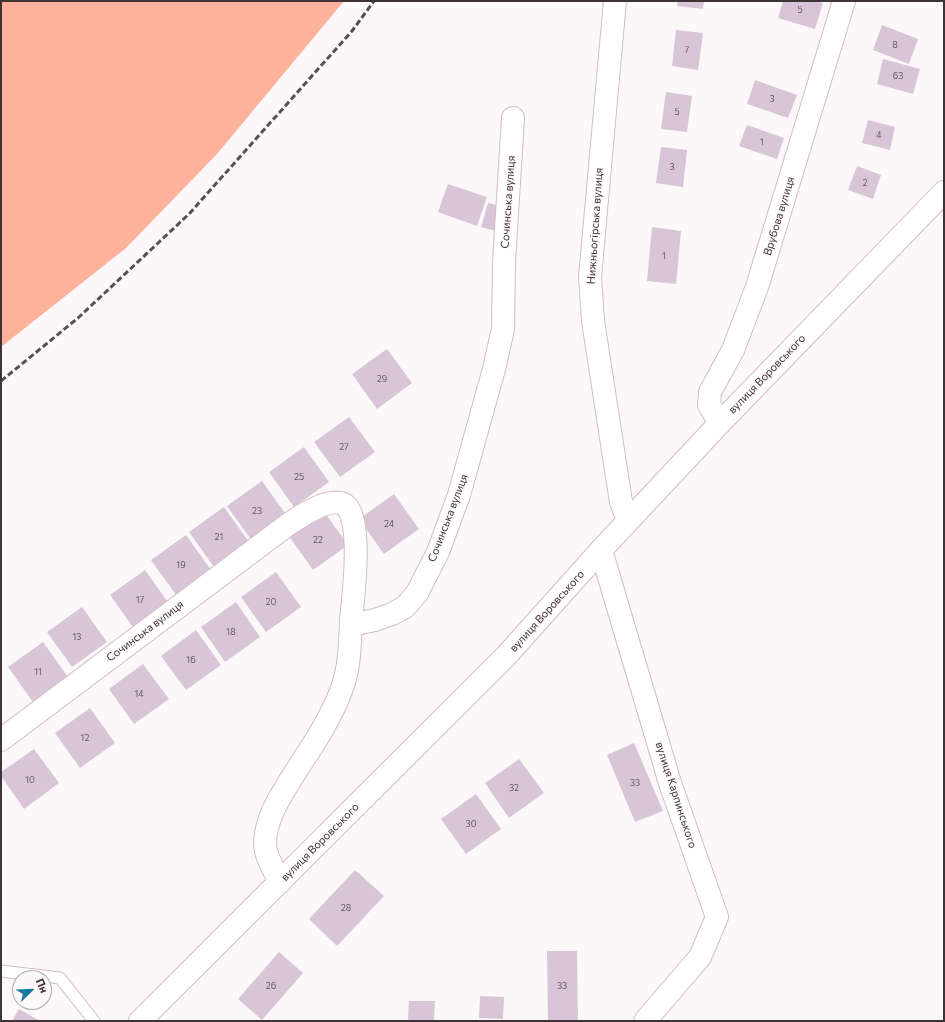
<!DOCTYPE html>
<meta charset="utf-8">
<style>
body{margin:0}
#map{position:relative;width:945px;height:1022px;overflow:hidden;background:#fcf7f9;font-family:Commissioner,sans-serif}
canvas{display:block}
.frame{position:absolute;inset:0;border:2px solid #3e3438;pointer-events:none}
.north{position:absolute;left:12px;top:970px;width:40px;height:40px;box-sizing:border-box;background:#fcf7f9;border:1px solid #b0a9ac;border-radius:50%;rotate:67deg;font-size:11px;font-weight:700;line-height:16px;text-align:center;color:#3e3438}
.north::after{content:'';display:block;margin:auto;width:14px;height:18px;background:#1878a5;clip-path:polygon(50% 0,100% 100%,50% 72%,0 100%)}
</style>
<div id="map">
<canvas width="945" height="1022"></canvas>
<div class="frame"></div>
<div class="north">Пн</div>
</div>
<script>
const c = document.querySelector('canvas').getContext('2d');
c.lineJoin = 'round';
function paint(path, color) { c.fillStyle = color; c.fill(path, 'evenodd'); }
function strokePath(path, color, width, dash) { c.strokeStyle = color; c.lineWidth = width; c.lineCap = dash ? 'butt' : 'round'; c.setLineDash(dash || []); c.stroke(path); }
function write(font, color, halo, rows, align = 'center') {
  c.font = font + ' Commissioner,sans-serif'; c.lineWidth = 3; c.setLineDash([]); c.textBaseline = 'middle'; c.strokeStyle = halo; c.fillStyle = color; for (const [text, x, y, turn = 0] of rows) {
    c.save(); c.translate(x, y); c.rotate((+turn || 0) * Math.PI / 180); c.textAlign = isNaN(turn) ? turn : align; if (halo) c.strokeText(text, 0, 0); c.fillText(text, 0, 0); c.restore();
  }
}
const green = new Path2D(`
 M 1,1 L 344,1 L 217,154 L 126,248 L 1,347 Z`);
const building = new Path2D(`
 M 678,1 L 704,1 L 703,9 L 677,6 Z
 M 783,1 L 817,1 L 823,3 L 815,29 L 778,18 Z
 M 882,25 L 918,39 L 909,64 L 873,50 Z
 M 676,30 L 703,33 L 698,70 L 672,66 Z
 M 883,59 L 920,69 L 913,94 L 877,84 Z
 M 755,80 L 797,95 L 788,118 L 747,104 Z
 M 666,92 L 692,96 L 687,132 L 661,129 Z
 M 868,120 L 895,127 L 890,150 L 862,143 Z
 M 747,125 L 784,138 L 777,159 L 739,146 Z
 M 661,147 L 687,150 L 683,187 L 656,183 Z
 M 857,166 L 881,175 L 873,199 L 848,190 Z
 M 448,184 L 487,197 L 477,226 L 438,212 Z
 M 488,203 L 505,207 L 499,232 L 481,227 Z
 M 652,227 L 681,231 L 676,284 L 647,281 Z
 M 387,349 L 412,383 L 377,409 L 352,374 Z
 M 349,417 L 375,452 L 340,477 L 314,442 Z
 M 304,447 L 329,482 L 294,507 L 269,472 Z
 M 262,481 L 287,516 L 252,541 L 227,506 Z
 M 394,494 L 419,529 L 384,554 L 359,519 Z
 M 224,507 L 249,542 L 214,567 L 189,532 Z
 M 323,510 L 348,545 L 313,570 L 288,535 Z
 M 186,535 L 211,570 L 176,595 L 151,560 Z
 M 145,570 L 170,605 L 135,630 L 110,595 Z
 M 276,572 L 301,607 L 266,632 L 241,597 Z
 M 236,602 L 260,637 L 225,662 L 201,627 Z
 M 82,607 L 107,642 L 72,667 L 47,632 Z
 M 196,630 L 221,665 L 186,690 L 161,656 Z
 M 43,642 L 68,677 L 33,702 L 8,667 Z
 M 143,664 L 169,699 L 134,724 L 109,689 Z
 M 90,708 L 115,743 L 80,768 L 55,733 Z
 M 634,743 L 663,811 L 635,822 L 607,755 Z
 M 34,749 L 59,783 L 24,809 L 1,776 L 1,772 Z
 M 519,759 L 544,793 L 509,818 L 485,783 Z
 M 476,794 L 501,829 L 466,854 L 441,819 Z
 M 355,870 L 384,896 L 337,946 L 309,919 Z
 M 547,951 L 577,951 L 578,1021 L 548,1021 Z
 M 279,952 L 303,973 L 262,1020 L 238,999 Z
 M 480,996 L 504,997 L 503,1019 L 479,1018 Z
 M 409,1001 L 435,1001 L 434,1021 L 408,1021 Z
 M 19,1009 L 40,1021 L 12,1021 Z`);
const service = new Path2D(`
 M 1,971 L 60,978 L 94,1021`);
const minor = new Path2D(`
 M 615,1 L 590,277 L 593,321 L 621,502 L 628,520
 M 720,423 L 709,405 L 710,392 L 733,350 L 757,287 L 844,1
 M 601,550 L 670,783 L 717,917 L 700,957 L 645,1021
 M 1,740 L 286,526 C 299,517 325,499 341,503 C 365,509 353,599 351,619 L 360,623 L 375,620 L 392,614 L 405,607 L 417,593 L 438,552 L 459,495 L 494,369 L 503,329 L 504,262 L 513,118
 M 280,882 C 274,870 265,856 265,843 C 266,818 279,799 291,779 C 308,752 330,721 341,691 C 350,668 350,644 351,619`);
const tertiary = new Path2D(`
 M 140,1021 L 506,656 L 601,550 L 720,423 L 944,192`);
const rail = new Path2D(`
 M 1,381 L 78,318 L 189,214 L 352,31 L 374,1`);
const numberNames = [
 ["5",800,10],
 ["8",895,45],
 ["7",687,50],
 ["63",898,76],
 ["3",772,99],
 ["5",677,112],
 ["4",879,135],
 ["1",762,142],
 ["3",672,167],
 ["2",865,183],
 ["1",664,256],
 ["29",382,379],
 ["27",344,447],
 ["25",299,477],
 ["23",257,511],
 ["24",389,524],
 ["21",219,537],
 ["22",318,540],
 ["19",181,565],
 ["17",140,600],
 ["20",271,602],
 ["18",231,632],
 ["13",77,637],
 ["16",191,660],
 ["11",38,672],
 ["14",139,694],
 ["12",85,738],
 ["10",30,780],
 ["33",635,783],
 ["32",514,788],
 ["30",471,824],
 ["28",346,908],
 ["26",271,986],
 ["33",562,986]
];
const streetNames = [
 ["Сочинська вулиця",508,202,-86],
 ["Врубова вулиця",779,216,-73],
 ["Нижньогірська вулиця",595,226,-86],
 ["вулиця Воровського",767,374,-46],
 ["Сочинська вулиця",448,518,-69],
 ["вулиця Воровського",547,611,-48],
 ["Сочинська вулиця",145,631,-37],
 ["вулиця Карпинського",676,795,72],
 ["вулиця Воровського",320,842,-45]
];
paint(green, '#feb29c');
paint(building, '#d9c5d8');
strokePath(service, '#d5bbc6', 13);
strokePath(minor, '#d5bbc6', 24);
strokePath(tertiary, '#d5bbc6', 24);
strokePath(service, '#fff', 11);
strokePath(minor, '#fff', 22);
strokePath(tertiary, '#fff', 22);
strokePath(rail, '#584f53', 3, [6, 3]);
write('9px', '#655860', null, numberNames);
write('11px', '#3e3438', '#fcf7f9', streetNames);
</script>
